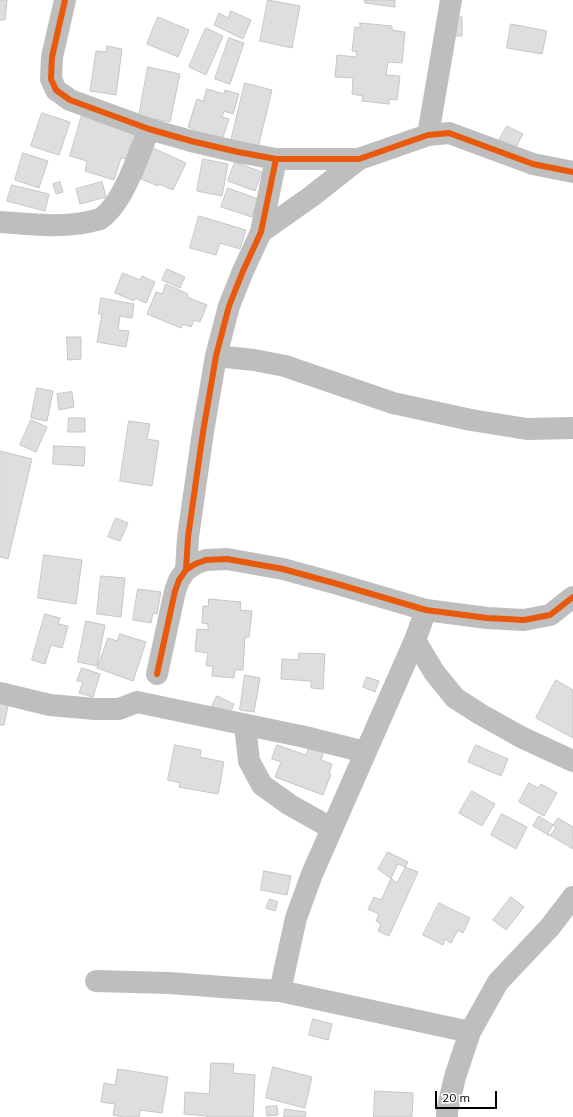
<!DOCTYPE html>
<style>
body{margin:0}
#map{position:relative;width:573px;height:1117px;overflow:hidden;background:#fff;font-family:Mulish,sans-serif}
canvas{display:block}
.scale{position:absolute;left:435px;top:1091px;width:62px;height:18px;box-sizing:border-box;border:2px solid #000;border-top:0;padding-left:5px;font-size:12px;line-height:14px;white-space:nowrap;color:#000;-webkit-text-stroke:3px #fff;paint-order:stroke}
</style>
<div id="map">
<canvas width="573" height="1117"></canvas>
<div class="scale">20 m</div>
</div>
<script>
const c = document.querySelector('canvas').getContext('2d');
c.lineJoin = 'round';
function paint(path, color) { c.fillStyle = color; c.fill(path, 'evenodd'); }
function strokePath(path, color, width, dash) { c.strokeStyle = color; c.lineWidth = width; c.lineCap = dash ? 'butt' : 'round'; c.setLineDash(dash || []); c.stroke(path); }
const building = new Path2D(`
 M 0,0 L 7,0 L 5,20 L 0,20 Z
 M 268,0 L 300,6 L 292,48 L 260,41 Z
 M 365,0 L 395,0 L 395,7 L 365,3 Z
 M 231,11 L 251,20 L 243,39 L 214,25 L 219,13 L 228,18 Z
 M 158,17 L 189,30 L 178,57 L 147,44 Z
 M 451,17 L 462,17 L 462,36 L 451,36 Z
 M 360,23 L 392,26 L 392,30 L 405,32 L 402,63 L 388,62 L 386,75 L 400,76 L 397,100 L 389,99 L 389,104 L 362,101 L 363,96 L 352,94 L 353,78 L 335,77 L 337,55 L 356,57 L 357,52 L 352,51 L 355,27 L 360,28 Z
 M 511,24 L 547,31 L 542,54 L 507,48 Z
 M 206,28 L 223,36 L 206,75 L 189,67 Z
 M 229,38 L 244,43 L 230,84 L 215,79 Z
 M 107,46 L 122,49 L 116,95 L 90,91 L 96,51 L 106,52 Z
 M 148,67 L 180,74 L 170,122 L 139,116 Z
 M 245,83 L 272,90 L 257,152 L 230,145 Z
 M 207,89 L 224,94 L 225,90 L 239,94 L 233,114 L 224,111 L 222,117 L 229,119 L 222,140 L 193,132 L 194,129 L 188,127 L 197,99 L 203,101 Z
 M 83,112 L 143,130 L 140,142 L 132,139 L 127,159 L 121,158 L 114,180 L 85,171 L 87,161 L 70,156 Z
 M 42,113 L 70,122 L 59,155 L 31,146 Z
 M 507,126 L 523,134 L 514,151 L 498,142 Z
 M 153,148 L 186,163 L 173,190 L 159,184 L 158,186 L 141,179 L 144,172 L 142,171 Z
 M 23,153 L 48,161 L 39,188 L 15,180 Z
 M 203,159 L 228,164 L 222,196 L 197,191 Z
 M 235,162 L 262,172 L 255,191 L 228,181 Z
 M 60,182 L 63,192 L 56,194 L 53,184 Z
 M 102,182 L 106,197 L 80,204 L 76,189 Z
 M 12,185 L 49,194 L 45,211 L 7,201 Z
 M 228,188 L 258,199 L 252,217 L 221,207 Z
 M 199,216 L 246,230 L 240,249 L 220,243 L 216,255 L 190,248 Z
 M 167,269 L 185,277 L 180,288 L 162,280 Z
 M 123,273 L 140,280 L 142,276 L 155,282 L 146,303 L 135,298 L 134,301 L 115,293 Z
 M 166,284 L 188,294 L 187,297 L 207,305 L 200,322 L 194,320 L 191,327 L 183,324 L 181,328 L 147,314 L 156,292 L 162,294 Z
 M 101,298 L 134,304 L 132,318 L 120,316 L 118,330 L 129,331 L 126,347 L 97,342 L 102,314 L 99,314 Z
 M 67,337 L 81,337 L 81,359 L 68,360 Z
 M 37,388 L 53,391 L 47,421 L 31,418 Z
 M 72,392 L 74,407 L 59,410 L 57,394 Z
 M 69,418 L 85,418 L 85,432 L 68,432 Z
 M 31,420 L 47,427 L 36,452 L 20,445 Z
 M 129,421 L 150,424 L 147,439 L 159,441 L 152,486 L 120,481 Z
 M 54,446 L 85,447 L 84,466 L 53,464 Z
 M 0,451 L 32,459 L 8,559 L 0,557 Z
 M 116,518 L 128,523 L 120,541 L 108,537 Z
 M 44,555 L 82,560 L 76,604 L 38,598 Z
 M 101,576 L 125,578 L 121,617 L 97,614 Z
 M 138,589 L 161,592 L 157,614 L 153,613 L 151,623 L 133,620 Z
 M 209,599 L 241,602 L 240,610 L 252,611 L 249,637 L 245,637 L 243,670 L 235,670 L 234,678 L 212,676 L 213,666 L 206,666 L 208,653 L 195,651 L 197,629 L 208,630 L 208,624 L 202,623 L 203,606 L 208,606 Z
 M 45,614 L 60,618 L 58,624 L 68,626 L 62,648 L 51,645 L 45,664 L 32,660 Z
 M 86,621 L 105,625 L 97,666 L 78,662 Z
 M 120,634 L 146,642 L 133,681 L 97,668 L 108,638 L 117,641 Z
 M 299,653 L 325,654 L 323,689 L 311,688 L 311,681 L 281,679 L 282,659 L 298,660 Z
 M 82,668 L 100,674 L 93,697 L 79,693 L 83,682 L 77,681 Z
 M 245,675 L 260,678 L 254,712 L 240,710 Z
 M 367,677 L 379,681 L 375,692 L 363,687 Z
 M 556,680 L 573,690 L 573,738 L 536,718 Z
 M 217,696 L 234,704 L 228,718 L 210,710 Z
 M 0,699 L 9,701 L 4,725 L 0,725 Z
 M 175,745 L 201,750 L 200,757 L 224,762 L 218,794 L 179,787 L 180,783 L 168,780 Z
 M 277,745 L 306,755 L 310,745 L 324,750 L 321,760 L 332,764 L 329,773 L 331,774 L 323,795 L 275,777 L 281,762 L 272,759 Z
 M 476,745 L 508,759 L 501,776 L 468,762 Z
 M 529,783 L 538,788 L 541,784 L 557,793 L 544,816 L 519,802 Z
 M 472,791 L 495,804 L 482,826 L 459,813 Z
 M 502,814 L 527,827 L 516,849 L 491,835 Z
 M 539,816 L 556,827 L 550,836 L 533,826 Z
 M 558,818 L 573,827 L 573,849 L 548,834 Z
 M 388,852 L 408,862 L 397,883 L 378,869 Z
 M 398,864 L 418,872 L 389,936 L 378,931 L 381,924 L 376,921 L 379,914 L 368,909 L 374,897 L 381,900 Z
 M 264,871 L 291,876 L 287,895 L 261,890 Z
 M 511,897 L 524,907 L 506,930 L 493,920 Z
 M 270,899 L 278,902 L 275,911 L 266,908 Z
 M 439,903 L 470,918 L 463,933 L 458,930 L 451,943 L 445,939 L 443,945 L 423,935 Z
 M 313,1019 L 332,1024 L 328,1040 L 309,1035 Z
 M 211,1063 L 234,1064 L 233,1073 L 255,1075 L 253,1117 L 207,1117 L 207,1116 L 184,1114 L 185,1092 L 209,1094 Z
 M 273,1067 L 312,1077 L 305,1108 L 266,1098 Z
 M 118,1069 L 168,1077 L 162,1113 L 140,1110 L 139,1117 L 123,1117 L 113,1115 L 115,1104 L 101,1102 L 104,1083 L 115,1085 Z
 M 375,1091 L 413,1093 L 412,1117 L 374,1117 Z
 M 277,1106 L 278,1115 L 267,1116 L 266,1107 Z
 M 285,1109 L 306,1112 L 305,1117 L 284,1117 Z`);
const minor = new Path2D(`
 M 65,0 L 52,57 L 51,79 L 56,90 L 70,100 L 149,129 L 191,141 L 238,152 L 276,159 L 359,159 L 428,135 L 449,133 L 533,164 L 573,172
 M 428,135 L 451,0
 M 0,222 C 29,224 59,228 88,222 C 92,221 97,220 100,219 C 123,204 139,154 149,129
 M 261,232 L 312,196 L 359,159
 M 216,356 L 254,360 L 285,366 L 393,403 L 471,420 L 527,429 L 573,428
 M 186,570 L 188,537 L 203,432 L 216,356 L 229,306 L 243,271 L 261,232 L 276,159
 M 415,640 L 434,672 L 455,698 L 480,714 L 521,737 L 573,761
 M 157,674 L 175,591 L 179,580 L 186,570 L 195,564 L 206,560 L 227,559 L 283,569 L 334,583 L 426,610 L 487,618 L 524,620 L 550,615 L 573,597
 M 0,693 L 50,705 L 95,709 L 119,709 L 137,702 L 305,737 L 365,752
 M 245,725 L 249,761 L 262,785 L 290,805 L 331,828
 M 96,981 L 169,983 L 236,988 L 280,991 L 470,1032
 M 280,991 L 296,918 L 312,874 L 415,640 L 426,610
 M 447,1117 L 447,1111 L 455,1077 L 470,1032 L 498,982 L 550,927 L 573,897`);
const cycleway = new Path2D(`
 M 65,0 L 52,57 L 51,79 L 56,90 L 70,100 L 149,129 L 191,141 L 238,152 L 276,159 L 359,159 L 428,135 L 449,133 L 533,164 L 573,172
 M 186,570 L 188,537 L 203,432 L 216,356 L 229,306 L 243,271 L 261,232 L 276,159
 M 157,674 L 175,591 L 179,580 L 186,570 L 195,564 L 206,560 L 227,559 L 283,569 L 334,583 L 426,610 L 487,618 L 524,620 L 550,615 L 573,597`);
paint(building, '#dedede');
strokePath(building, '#c6c6c6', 1);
strokePath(minor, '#bebebe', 22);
strokePath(cycleway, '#e8590c', 6);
</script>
